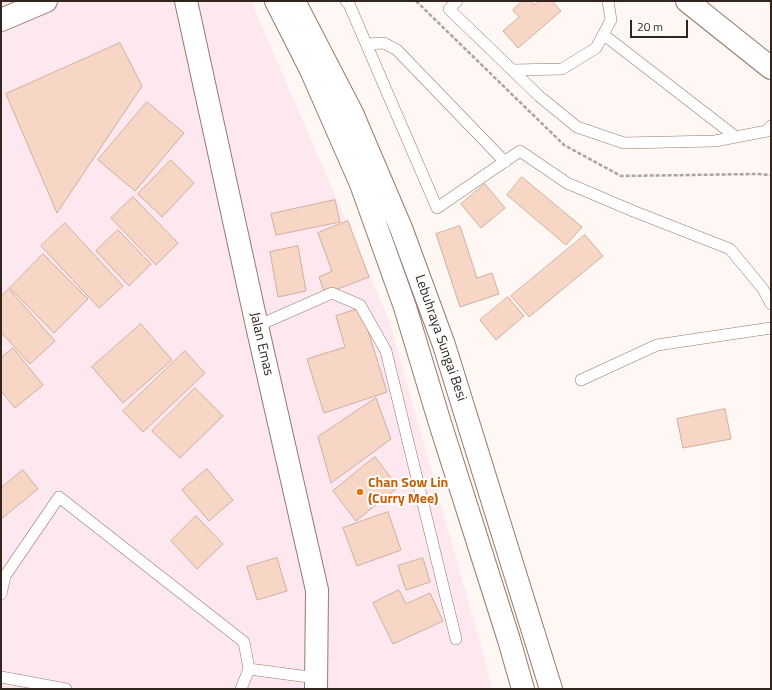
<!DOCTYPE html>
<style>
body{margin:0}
#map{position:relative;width:772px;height:690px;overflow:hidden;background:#fef7f3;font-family:"Titillium Web",sans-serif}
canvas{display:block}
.frame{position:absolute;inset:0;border:2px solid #31251e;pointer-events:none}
.scale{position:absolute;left:630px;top:20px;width:58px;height:18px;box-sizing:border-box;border:2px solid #31251e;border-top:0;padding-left:5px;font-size:12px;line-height:14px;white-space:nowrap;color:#31251e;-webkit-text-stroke:3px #fff;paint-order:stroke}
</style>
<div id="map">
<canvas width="772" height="690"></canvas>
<div class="frame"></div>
<div class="scale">20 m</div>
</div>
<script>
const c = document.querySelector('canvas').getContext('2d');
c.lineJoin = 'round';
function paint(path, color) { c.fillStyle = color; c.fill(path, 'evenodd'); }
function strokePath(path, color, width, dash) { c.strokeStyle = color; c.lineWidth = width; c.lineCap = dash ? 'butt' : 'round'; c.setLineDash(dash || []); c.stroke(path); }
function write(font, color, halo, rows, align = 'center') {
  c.font = font + ' "Titillium Web",sans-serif'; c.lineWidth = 4; c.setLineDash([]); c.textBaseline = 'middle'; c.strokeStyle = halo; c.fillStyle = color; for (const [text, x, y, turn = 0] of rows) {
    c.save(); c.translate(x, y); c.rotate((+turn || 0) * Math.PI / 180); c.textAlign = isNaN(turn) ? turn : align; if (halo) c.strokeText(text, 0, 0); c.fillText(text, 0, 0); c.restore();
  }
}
const industrial = new Path2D(`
 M 1,1 L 251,1 L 389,320 L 483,653 L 492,689 L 1,689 Z`);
const building = new Path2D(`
 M 523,1 L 531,1 L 534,5 L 539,1 L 552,1 L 561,11 L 518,48 L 503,31 L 519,17 L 513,10 Z
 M 120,43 L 142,86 L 57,213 L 6,94 Z
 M 147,102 L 184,133 L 135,191 L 98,160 Z
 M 171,160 L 194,183 L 162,217 L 138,194 Z
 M 522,177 L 582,227 L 566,245 L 507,195 Z
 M 485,184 L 505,208 L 481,228 L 461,204 Z
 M 133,197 L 178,243 L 156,265 L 111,218 Z
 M 335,200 L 340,222 L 276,235 L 271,214 Z
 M 348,221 L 369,277 L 325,294 L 319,277 L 332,271 L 318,233 Z
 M 65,223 L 123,286 L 99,308 L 41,246 Z
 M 460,226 L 477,278 L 492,273 L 499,294 L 460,307 L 436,234 Z
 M 118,230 L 151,264 L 129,286 L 96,251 Z
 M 585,235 L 603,256 L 529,317 L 511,296 Z
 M 298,246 L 306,291 L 278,297 L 270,252 Z
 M 43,254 L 88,299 L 54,333 L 10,288 Z
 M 9,289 L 55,341 L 30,364 L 1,332 L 1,296 Z
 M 508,297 L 524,316 L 496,340 L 480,320 Z
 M 361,308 L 387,392 L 324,413 L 307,359 L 345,347 L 336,316 Z
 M 141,324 L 172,360 L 123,403 L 92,367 Z
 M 13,348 L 43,385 L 15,408 L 1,391 L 1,358 Z
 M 185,351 L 205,373 L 143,432 L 123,411 Z
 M 195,388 L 223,416 L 180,458 L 152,431 Z
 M 376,398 L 391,439 L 331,483 L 318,437 Z
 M 725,409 L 731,439 L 683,448 L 677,419 Z
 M 375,457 L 398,487 L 356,521 L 333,491 Z
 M 207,469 L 233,500 L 209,521 L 182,490 Z
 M 23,470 L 38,489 L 1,519 L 1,488 Z
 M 388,512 L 401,550 L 357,566 L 343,528 Z
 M 196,516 L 223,544 L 197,569 L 171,541 Z
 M 277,558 L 287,591 L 257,600 L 247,567 Z
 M 423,558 L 430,582 L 406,590 L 398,566 Z
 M 399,590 L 406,604 L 430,593 L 443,621 L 393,644 L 373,603 Z`);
const path = new Path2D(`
 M 416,1 L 564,145 L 621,176 L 757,174 L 771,175`);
const service = new Path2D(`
 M 346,1 L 349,4 L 437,208 L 520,151 L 567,183 L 633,211 L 730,249 L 763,289 L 771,304
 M 457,1 L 449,9 L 539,96 L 577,127 L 624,143 L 715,141 L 767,131 L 771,126
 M 604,35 L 736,137
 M 367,44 L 384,43 L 397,50 L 505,162
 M 512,70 L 562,69 L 596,48 L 611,20 L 608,1
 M 257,326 L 332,293 L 360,305 L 386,351 L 456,639
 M 581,380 L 657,345 L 771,328
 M 1,594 L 5,576 L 59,497 L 244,642 L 249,669 L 241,689
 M 249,669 L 316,678
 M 1,677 L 66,689`);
const minor = new Path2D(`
 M 186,1 L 257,326 L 317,590 L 316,689
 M 1,20 L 46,1`);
const motorway = new Path2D(`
 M 276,1 L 311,70 L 361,184 L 405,307 L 439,420 L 509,640 L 523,689
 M 294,1 L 352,113 L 401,228 L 444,345 L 551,689
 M 687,1 L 771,68`);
const markers = [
 [360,492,4,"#e8710a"]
];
const streetNames = [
 ["Lebuhraya Sungai Besi",440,338,71],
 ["Jalan Emas",261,344,77]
];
const foodNames = [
 ["Chan Sow Lin",368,484],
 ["(Curry Mee)",368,500]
];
paint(industrial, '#fde8ef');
paint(building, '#f8d6c6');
strokePath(building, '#d0af9f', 1);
strokePath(service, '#977a6a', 12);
strokePath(minor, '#977a6a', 24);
strokePath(motorway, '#977a6a', 24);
strokePath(path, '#aca39e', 2.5, [4, 2]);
strokePath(service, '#fff', 11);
strokePath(minor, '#fff', 22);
strokePath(motorway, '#fff', 22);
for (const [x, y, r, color] of markers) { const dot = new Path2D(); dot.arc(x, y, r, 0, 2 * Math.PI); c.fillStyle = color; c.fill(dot); strokePath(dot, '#fff', 1.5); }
write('14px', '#31251e', '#fff', streetNames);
write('bold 14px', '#c56008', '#fff', foodNames, 'left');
</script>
